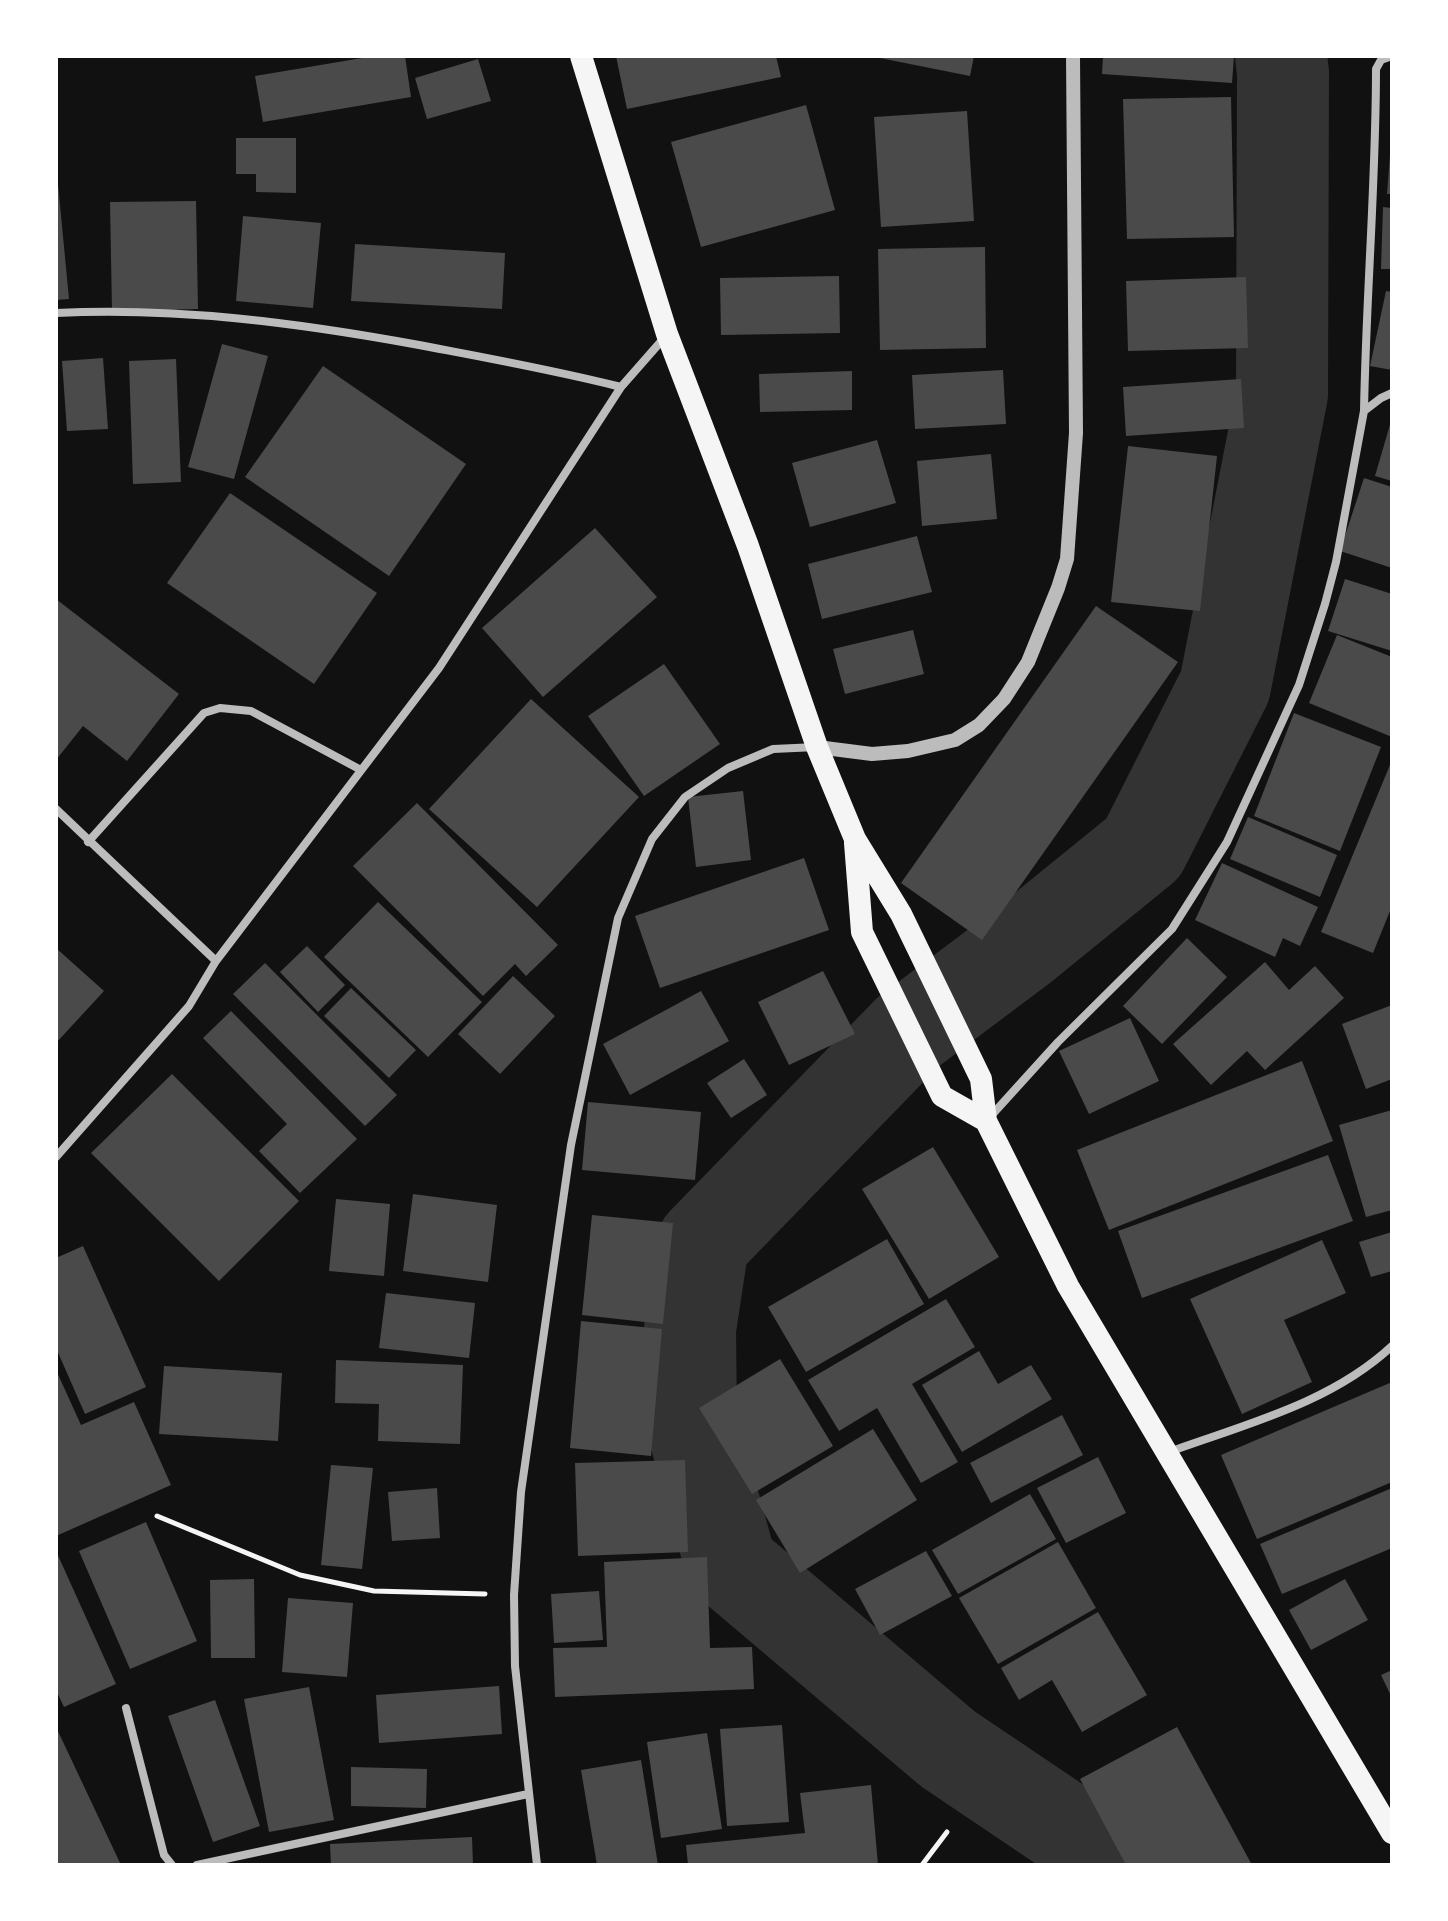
<!DOCTYPE html>
<style>
body{margin:0}
#map{position:relative;width:1448px;height:1921px;overflow:hidden;background:#111;font-family:"Work Sans",sans-serif}
canvas{display:block}
.frame{position:absolute;inset:0;border:58px solid #fff;pointer-events:none}
</style>
<div id="map">
<canvas width="1448" height="1921"></canvas>
<div class="frame"></div>
</div>
<script>
const c = document.querySelector('canvas').getContext('2d');
c.lineJoin = 'round';
function strokePath(path, color, width, dash) { c.strokeStyle = color; c.lineWidth = width; c.lineCap = dash ? 'butt' : 'round'; c.setLineDash(dash || []); c.stroke(path); }
function paint(path, color) { c.fillStyle = color; c.fill(path, 'evenodd'); }
const river = new Path2D(`
 M 1092,1865 L 1089,1844 L 948,1749 L 731,1565 L 691,1421 L 690,1329 L 703,1243 L 908,1032 L 1020,948 L 1143,848 L 1225,686 L 1282,394 L 1283,73 L 1281,56`);
const building = new Path2D(`
 M 374,56 L 405,56 L 411,97 L 263,122 L 255,76 Z
 M 616,56 L 776,56 L 781,77 L 627,109 Z
 M 870,56 L 974,56 L 970,76 Z
 M 1103,56 L 1234,56 L 1232,83 L 1102,74 Z
 M 478,59 L 491,101 L 427,119 L 415,78 Z
 M 1231,97 L 1234,237 L 1127,239 L 1123,99 Z
 M 806,105 L 835,210 L 701,247 L 671,142 Z
 M 967,111 L 974,221 L 881,227 L 874,117 Z
 M 236,138 L 296,138 L 296,193 L 256,192 L 256,174 L 236,174 Z
 M 1390,155 L 1392,155 L 1392,194 L 1387,194 Z
 M 56,184 L 58,184 L 69,299 L 56,300 Z
 M 196,201 L 198,309 L 112,311 L 110,202 Z
 M 1383,207 L 1392,208 L 1392,269 L 1381,269 Z
 M 243,216 L 321,223 L 313,308 L 236,301 Z
 M 355,244 L 505,253 L 502,309 L 351,301 Z
 M 985,247 L 986,348 L 880,350 L 878,249 Z
 M 839,276 L 840,333 L 721,335 L 720,278 Z
 M 1246,277 L 1248,348 L 1128,351 L 1126,281 Z
 M 1386,291 L 1392,292 L 1392,370 L 1370,366 Z
 M 222,344 L 268,356 L 234,479 L 188,467 Z
 M 103,358 L 108,429 L 67,431 L 62,361 Z
 M 176,359 L 181,482 L 133,484 L 129,361 Z
 M 323,366 L 466,464 L 389,576 L 245,477 Z
 M 1003,370 L 1006,424 L 915,429 L 912,375 Z
 M 852,371 L 852,410 L 760,412 L 759,374 Z
 M 1241,379 L 1244,428 L 1126,436 L 1123,387 Z
 M 1391,421 L 1392,422 L 1392,481 L 1375,476 Z
 M 877,440 L 896,503 L 810,527 L 792,463 Z
 M 1128,446 L 1217,456 L 1200,611 L 1111,602 Z
 M 991,454 L 997,519 L 922,526 L 917,461 Z
 M 1364,478 L 1392,487 L 1392,568 L 1340,551 Z
 M 230,493 L 377,593 L 314,684 L 167,583 Z
 M 595,528 L 657,597 L 543,697 L 482,628 Z
 M 917,536 L 932,592 L 822,619 L 808,564 Z
 M 1345,579 L 1392,594 L 1392,651 L 1328,631 Z
 M 56,599 L 179,694 L 127,761 L 83,726 L 56,760 Z
 M 1096,606 L 1178,662 L 982,940 L 901,883 Z
 M 913,630 L 924,674 L 845,694 L 833,649 Z
 M 1337,635 L 1392,657 L 1392,737 L 1309,703 Z
 M 664,664 L 720,744 L 644,796 L 588,716 Z
 M 531,699 L 639,797 L 537,907 L 429,809 Z
 M 1294,713 L 1381,747 L 1340,851 L 1254,816 Z
 M 1392,760 L 1392,906 L 1373,953 L 1321,932 Z
 M 743,791 L 751,860 L 696,867 L 688,797 Z
 M 417,803 L 558,945 L 526,976 L 515,964 L 483,996 L 353,866 Z
 M 1248,817 L 1337,855 L 1320,897 L 1230,859 Z
 M 804,858 L 829,930 L 660,988 L 635,916 Z
 M 1222,863 L 1318,907 L 1300,946 L 1283,938 L 1275,957 L 1195,920 Z
 M 378,902 L 482,1002 L 428,1057 L 324,957 Z
 M 1187,938 L 1227,977 L 1162,1044 L 1123,1006 Z
 M 307,946 L 345,985 L 318,1012 L 280,972 Z
 M 56,948 L 104,991 L 56,1043 Z
 M 1265,962 L 1289,990 L 1315,966 L 1344,998 L 1265,1070 L 1247,1051 L 1211,1085 L 1173,1044 Z
 M 265,963 L 397,1095 L 365,1126 L 233,994 Z
 M 823,971 L 855,1034 L 789,1065 L 758,1002 Z
 M 513,976 L 555,1016 L 500,1074 L 458,1034 Z
 M 351,988 L 416,1050 L 389,1078 L 324,1016 Z
 M 701,991 L 729,1041 L 630,1095 L 603,1044 Z
 M 1392,1005 L 1392,1079 L 1366,1089 L 1342,1024 Z
 M 231,1011 L 357,1139 L 300,1193 L 259,1151 L 287,1124 L 203,1038 Z
 M 1130,1018 L 1159,1081 L 1089,1114 L 1059,1051 Z
 M 744,1059 L 767,1095 L 731,1118 L 707,1083 Z
 M 1302,1061 L 1333,1141 L 1109,1230 L 1077,1150 Z
 M 172,1074 L 299,1201 L 219,1281 L 91,1153 Z
 M 588,1102 L 701,1112 L 695,1180 L 582,1170 Z
 M 1392,1110 L 1392,1210 L 1366,1217 L 1339,1125 Z
 M 933,1147 L 999,1257 L 929,1299 L 862,1189 Z
 M 1328,1155 L 1353,1221 L 1142,1298 L 1118,1231 Z
 M 413,1194 L 497,1205 L 488,1282 L 403,1271 Z
 M 336,1199 L 390,1204 L 384,1276 L 329,1271 Z
 M 592,1215 L 673,1223 L 663,1324 L 582,1315 Z
 M 1392,1232 L 1392,1271 L 1371,1277 L 1359,1242 Z
 M 887,1239 L 924,1304 L 806,1372 L 768,1307 Z
 M 1322,1240 L 1346,1293 L 1284,1320 L 1312,1382 L 1242,1414 L 1190,1299 Z
 M 83,1246 L 146,1387 L 85,1414 L 56,1348 L 56,1258 Z
 M 386,1293 L 475,1303 L 469,1358 L 379,1348 Z
 M 946,1299 L 975,1347 L 912,1384 L 958,1462 L 921,1483 L 877,1408 L 839,1431 L 808,1380 Z
 M 581,1321 L 662,1329 L 651,1456 L 570,1448 Z
 M 979,1351 L 998,1384 L 1031,1365 L 1052,1399 L 962,1452 L 922,1385 Z
 M 780,1359 L 833,1446 L 752,1494 L 699,1408 Z
 M 336,1360 L 463,1365 L 460,1444 L 378,1441 L 379,1404 L 335,1403 Z
 M 164,1366 L 282,1373 L 278,1441 L 159,1434 Z
 M 56,1370 L 81,1425 L 134,1402 L 171,1485 L 56,1536 Z
 M 1392,1382 L 1392,1482 L 1257,1539 L 1221,1455 Z
 M 1062,1415 L 1083,1455 L 991,1503 L 970,1463 Z
 M 873,1429 L 917,1500 L 800,1573 L 756,1500 Z
 M 1098,1457 L 1126,1513 L 1066,1543 L 1037,1488 Z
 M 685,1460 L 688,1552 L 578,1556 L 575,1463 Z
 M 331,1465 L 373,1468 L 362,1569 L 321,1565 Z
 M 437,1488 L 440,1538 L 392,1541 L 388,1492 Z
 M 1392,1488 L 1392,1548 L 1282,1594 L 1260,1544 Z
 M 1030,1494 L 1056,1539 L 958,1594 L 932,1550 Z
 M 146,1522 L 197,1641 L 130,1669 L 79,1551 Z
 M 1058,1542 L 1096,1608 L 998,1664 L 959,1598 Z
 M 56,1551 L 116,1684 L 64,1707 L 56,1690 Z
 M 926,1551 L 952,1596 L 880,1635 L 855,1589 Z
 M 707,1557 L 710,1648 L 752,1647 L 754,1689 L 555,1697 L 553,1648 L 607,1647 L 604,1562 Z
 M 254,1579 L 255,1658 L 211,1658 L 210,1580 Z
 M 1345,1579 L 1368,1620 L 1311,1650 L 1289,1610 Z
 M 599,1591 L 603,1640 L 554,1643 L 551,1594 Z
 M 288,1598 L 353,1603 L 347,1677 L 282,1672 Z
 M 1098,1612 L 1147,1695 L 1082,1732 L 1052,1680 L 1019,1700 L 1001,1668 Z
 M 1392,1670 L 1392,1698 L 1381,1675 Z
 M 499,1686 L 502,1734 L 379,1743 L 376,1695 Z
 M 309,1687 L 334,1820 L 269,1832 L 244,1699 Z
 M 215,1700 L 260,1826 L 213,1842 L 168,1716 Z
 M 782,1725 L 789,1822 L 727,1826 L 720,1729 Z
 M 56,1727 L 121,1865 L 56,1865 Z
 M 1177,1727 L 1252,1865 L 1126,1865 L 1080,1779 Z
 M 707,1733 L 722,1829 L 661,1838 L 647,1742 Z
 M 641,1760 L 658,1865 L 597,1865 L 581,1770 Z
 M 351,1767 L 427,1769 L 426,1808 L 351,1806 Z
 M 871,1785 L 878,1865 L 688,1865 L 686,1845 L 805,1833 L 800,1793 Z
 M 472,1837 L 473,1865 L 331,1865 L 330,1844 Z`);
const path = new Path2D(`
 M 157,1516 L 300,1575 L 374,1591 L 485,1594
 M 922,1865 L 947,1832`);
const minor = new Path2D(`
 M 56,313 C 178,307 299,323 419,345 C 487,358 554,370 621,387
 M 1364,411 C 1366,297 1376,183 1376,69 L 1381,60 L 1392,56
 M 56,809 L 216,961
 M 88,842 L 204,713 L 220,708 L 251,711 L 361,770
 M 990,1117 L 1058,1042 L 1172,929 L 1227,842 L 1299,685 L 1325,604 L 1336,562 L 1364,411 L 1381,398 L 1392,393
 M 56,1157 L 189,1006 L 216,961 L 439,668 L 621,387 L 664,338
 M 1169,1452 C 1246,1424 1331,1403 1392,1346
 M 126,1708 L 164,1855 L 172,1865
 M 197,1865 L 528,1794
 M 537,1865 L 515,1666 L 514,1595 L 521,1492 L 571,1145 L 618,918 L 652,839 L 685,797 L 728,768 L 773,749 L 817,747`);
const tertiary = new Path2D(`
 M 817,747 L 872,754 L 908,751 L 955,740 L 979,725 L 1004,699 L 1028,662 L 1058,588 L 1067,559 L 1076,433 L 1073,56`);
const trunk = new Path2D(`
 M 581,56 L 667,334 L 748,546 L 817,747 L 855,839 L 901,914 L 981,1079 L 986,1121 L 1068,1286 L 1392,1833
 M 855,843 L 862,932 L 942,1096 L 986,1121`);
strokePath(river, '#333', 92);
paint(building, '#4a4a4a');
strokePath(path, '#f5f5f5', 5);
strokePath(minor, '#bcbcbc', 8);
strokePath(tertiary, '#bcbcbc', 14);
strokePath(trunk, '#f5f5f5', 22);
</script>
